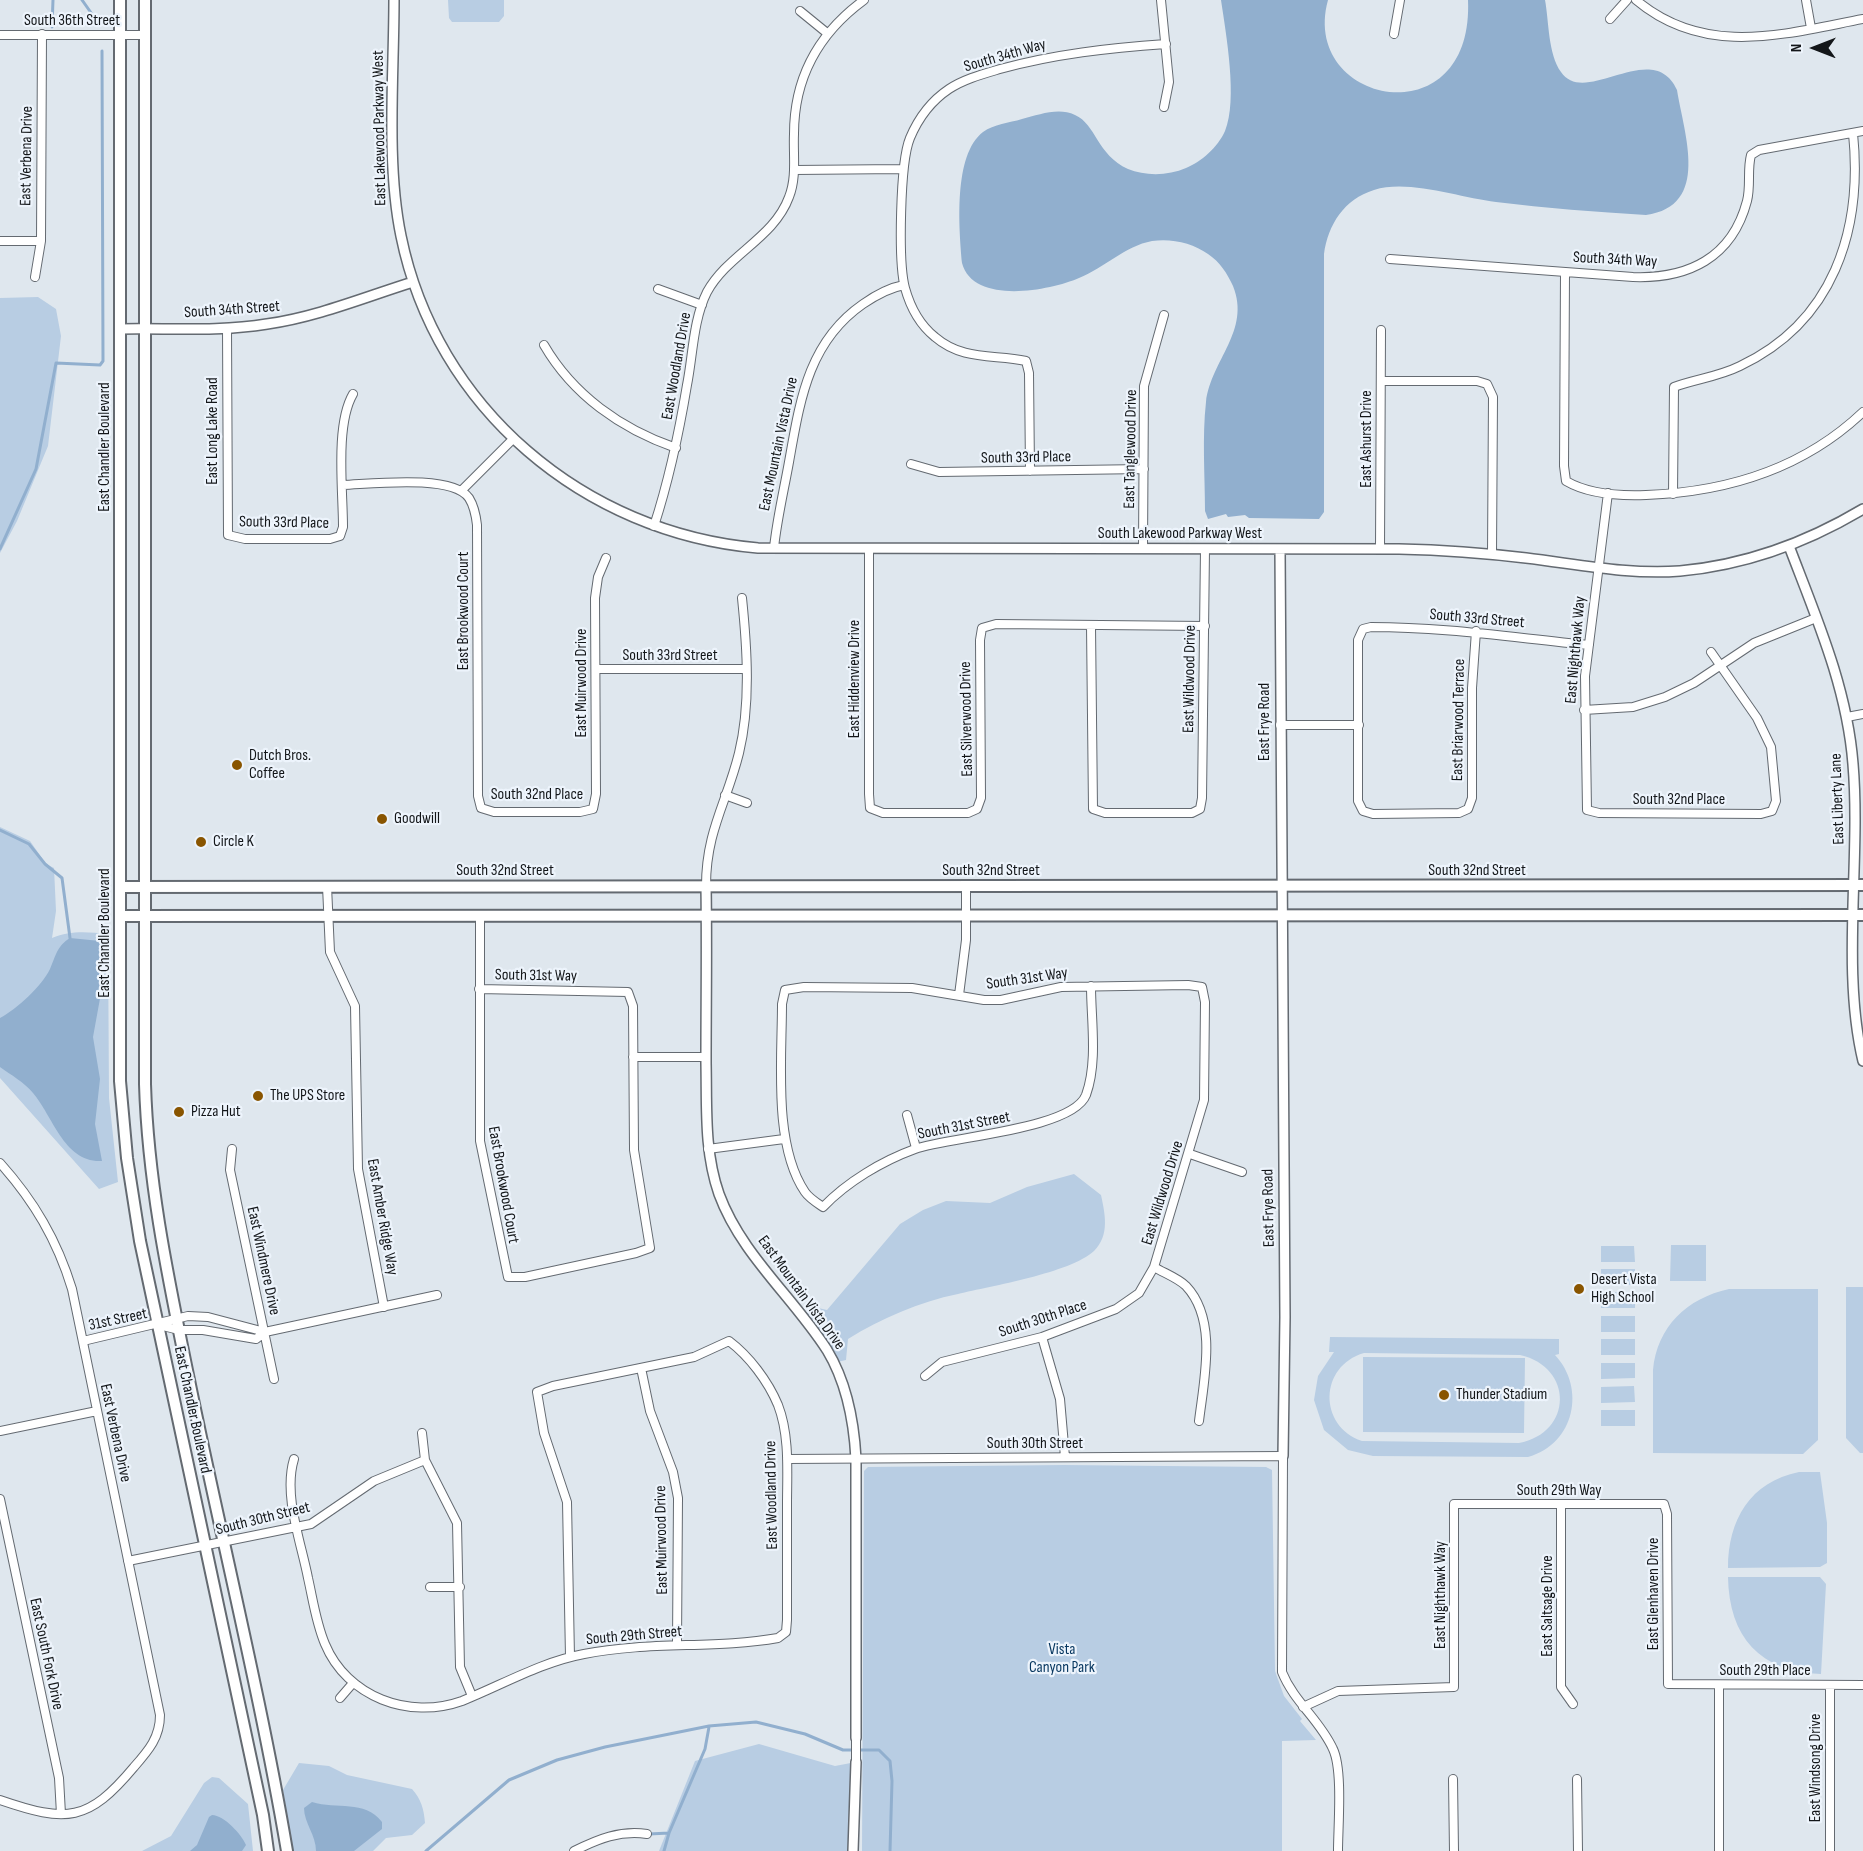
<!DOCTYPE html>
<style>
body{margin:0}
#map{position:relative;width:1863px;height:1851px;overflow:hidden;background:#dfe7ee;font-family:"Sofia Sans Condensed",sans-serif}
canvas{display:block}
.north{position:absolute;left:1785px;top:18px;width:60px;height:60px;-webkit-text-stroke:4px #edf4fc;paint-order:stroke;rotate:270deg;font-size:16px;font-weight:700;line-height:24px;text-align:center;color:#131619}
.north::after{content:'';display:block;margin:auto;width:21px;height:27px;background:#131619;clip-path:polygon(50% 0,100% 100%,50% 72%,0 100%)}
</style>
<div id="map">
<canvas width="1863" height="1851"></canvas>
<div class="north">N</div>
</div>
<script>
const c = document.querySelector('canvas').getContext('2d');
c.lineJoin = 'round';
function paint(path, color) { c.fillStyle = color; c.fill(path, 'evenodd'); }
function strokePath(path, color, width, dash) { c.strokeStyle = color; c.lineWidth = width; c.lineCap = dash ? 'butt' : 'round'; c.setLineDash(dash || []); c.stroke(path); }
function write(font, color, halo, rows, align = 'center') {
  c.font = font + ' "Sofia Sans Condensed",sans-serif'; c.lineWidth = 4.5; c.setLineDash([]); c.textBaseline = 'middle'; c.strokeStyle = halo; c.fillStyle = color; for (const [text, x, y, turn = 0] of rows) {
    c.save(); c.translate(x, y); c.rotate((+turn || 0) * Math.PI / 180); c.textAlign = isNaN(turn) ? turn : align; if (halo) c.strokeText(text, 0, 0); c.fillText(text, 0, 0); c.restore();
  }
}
const green = new Path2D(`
 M 448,0 L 504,0 L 504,16 L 499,22 L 452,22 L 449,18 Z
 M 38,297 L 56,309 L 61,336 L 48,446 L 17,521 L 0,553 L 0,298 Z
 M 0,827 L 30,841 L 46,864 L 54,868 L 56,911 L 52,938 C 71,930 88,932 108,934 L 109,1098 L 118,1182 L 99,1189 L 0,1078 Z
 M 1074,1174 L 1101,1195 C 1105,1214 1110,1235 1094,1251 C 1070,1273 991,1286 958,1294 C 919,1302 882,1318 848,1339 L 846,1360 L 833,1363 L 802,1316 L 814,1307 L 827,1310 L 900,1224 L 923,1210 L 946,1201 L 990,1203 L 1027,1187 Z
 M 1671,1245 L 1706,1245 L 1706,1281 L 1670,1281 Z
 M 1601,1246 L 1634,1246 L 1635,1262 L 1601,1262 Z
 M 1601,1269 L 1635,1269 L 1635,1285 L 1601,1285 Z
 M 1846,1287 L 1863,1287 L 1863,1453 L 1860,1453 L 1846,1438 Z
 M 1729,1289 L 1818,1289 L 1818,1440 L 1803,1454 L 1653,1453 L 1653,1370 C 1657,1327 1687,1298 1729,1289 Z
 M 1601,1292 L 1635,1292 L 1635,1308 L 1601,1308 Z
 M 1601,1316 L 1635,1316 L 1635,1332 L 1601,1332 Z
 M 1330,1337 L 1559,1339 L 1559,1354 L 1555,1355 C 1586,1388 1575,1444 1528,1457 L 1373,1456 L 1348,1450 L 1324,1430 L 1314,1400 L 1318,1376 L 1334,1352 L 1329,1352 ZM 1364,1353 L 1520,1355 C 1574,1367 1573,1433 1519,1443 L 1362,1441 C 1318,1426 1319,1366 1364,1353 Z
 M 1601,1339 L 1635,1339 L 1635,1355 L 1601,1355 Z
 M 1363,1357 L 1525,1358 L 1524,1433 L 1363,1432 Z
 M 1601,1363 L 1635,1363 L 1635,1378 L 1601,1379 Z
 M 1634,1386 L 1635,1402 L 1601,1403 L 1601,1387 Z
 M 1601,1410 L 1635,1410 L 1635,1426 L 1601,1426 Z
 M 1064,1465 L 1266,1467 L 1272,1470 L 1275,1671 L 1284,1696 L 1302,1719 L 1300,1721 L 1316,1740 L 1282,1741 L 1282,1851 L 862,1851 L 864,1471 L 868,1467 Z
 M 1799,1472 L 1820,1472 L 1827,1523 L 1827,1563 L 1820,1567 L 1728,1568 C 1728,1520 1750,1482 1799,1472 Z
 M 1728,1577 L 1820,1577 L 1826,1584 L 1821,1674 C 1760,1672 1729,1637 1728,1577 Z
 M 759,1744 L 835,1766 L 856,1762 L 853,1851 L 659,1851 L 695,1761 Z
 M 299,1763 L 329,1766 L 347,1775 L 412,1789 C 421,1799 424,1809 425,1823 L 412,1835 L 386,1838 L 373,1851 L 293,1851 L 283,1790 Z
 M 212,1777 L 219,1778 L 248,1804 L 253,1851 L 142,1851 L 171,1836 L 204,1783 Z`);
const water = new Path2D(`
 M 1221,0 L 1328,0 C 1299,105 1474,140 1468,0 L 1545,0 C 1549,21 1548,54 1561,72 C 1585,108 1653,37 1677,90 C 1684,134 1711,206 1646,215 C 1596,212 1546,208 1496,202 C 1460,198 1409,179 1374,190 C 1344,199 1328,225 1324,254 L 1324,512 L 1319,519 L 1249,518 L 1245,515 L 1228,517 L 1226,514 L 1208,519 L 1205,511 C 1205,475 1202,438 1206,402 C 1211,360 1251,331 1233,286 C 1227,273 1220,262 1208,254 C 1193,243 1171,238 1152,241 C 1125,246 1104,268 1079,278 C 1049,291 973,305 962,263 C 959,228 953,155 983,132 C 994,124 1009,123 1022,119 C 1039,115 1058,107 1075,115 C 1096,124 1097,155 1128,169 C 1145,176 1168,176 1186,168 C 1201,162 1218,147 1225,131 C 1238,100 1226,34 1221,0 Z
 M 70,938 L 100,941 L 103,982 L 93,1037 L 100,1079 L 95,1124 L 102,1161 C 64,1163 53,1116 33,1093 C 24,1082 11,1075 0,1067 L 0,1018 C 17,1009 42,986 50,969 C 56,955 57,946 70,938 Z
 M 312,1802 C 337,1810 364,1799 382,1822 L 382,1829 L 354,1851 L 316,1851 C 316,1835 304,1823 304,1808 Z
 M 212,1815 C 224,1815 242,1835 246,1845 L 242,1851 L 190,1851 L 197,1845 L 209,1817 Z`);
const stream = new Path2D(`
 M 82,0 L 94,17
 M 52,27 L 53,0
 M 0,549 L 36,469 L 56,363 L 100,365 L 103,361 L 102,51
 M 0,830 L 29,844 L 45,864 L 62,878 L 70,938
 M 649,1834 L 669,1833 L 705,1749 L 709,1727
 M 426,1851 L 509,1780 L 557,1760 L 605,1747 L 709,1726 L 756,1722 L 805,1734 L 843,1750 L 879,1750 L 890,1761 L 892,1781 L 890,1851
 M 664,1851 L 669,1833`);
const minor = new Path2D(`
 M 1161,0 L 1169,82 L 1164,107
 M 1636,0 C 1705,58 1784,34 1863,19
 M 1806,0 L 1811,28
 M 800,11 L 827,33
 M 1610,19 L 1627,0
 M 1394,34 L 1400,0
 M 0,35 L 145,35
 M 794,170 L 902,169
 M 0,241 L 41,241
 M 1390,259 L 1633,277 C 1688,279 1732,258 1747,201 C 1751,185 1747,170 1751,155 L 1759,150 L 1863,131
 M 1565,272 L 1564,466 L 1566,481 C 1588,494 1620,496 1646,495 C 1726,492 1803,469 1863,412
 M 35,277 L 41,241 L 42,34
 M 658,289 L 702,305
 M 227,328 L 228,535 L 245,539 L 330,539 L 340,536 L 343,527 C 343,490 335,425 353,394
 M 544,345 C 573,395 621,429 676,448
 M 1381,381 L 1477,381 L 1487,384 L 1493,397 L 1492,554
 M 911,464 L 939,472 L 1144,469
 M 1030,471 L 1029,373 L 1026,361 C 994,354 963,361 935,337 C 920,325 910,306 905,288 C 898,262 900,162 910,138 C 918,119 931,101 949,89 C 964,79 983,74 1000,69 C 1055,54 1109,48 1166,44
 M 343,485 C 371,484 452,474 469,498 C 474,506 476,516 477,525 L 478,796 L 481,808 L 494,812 L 580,812 L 593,809 L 596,794 L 595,598 L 598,577 L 606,558
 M 461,491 L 512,440
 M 1608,493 L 1585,676 L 1587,810 L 1599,813 L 1761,814 L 1772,811 L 1776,801 L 1771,747 L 1757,718 L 1711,652
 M 1673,494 L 1674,387 C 1695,379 1718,377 1740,366 C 1833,322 1863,231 1853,133
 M 654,526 C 669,480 679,433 687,385 C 693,355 693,320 707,292 C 728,254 774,238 789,197 C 797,177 793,155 794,134 C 794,78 819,33 864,0
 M 774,548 C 777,519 784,490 789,462 C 800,401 808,342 863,304 C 876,295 888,288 904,285
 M 869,549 L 869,794 L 870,808 L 883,813 L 968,813 L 977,809 L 981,798 L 980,640 L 982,628 L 996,624 L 1205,626
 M 1143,549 L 1144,386 L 1164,315
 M 1380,549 L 1381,330
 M 1091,626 L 1093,809 L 1105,813 L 1192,813 L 1200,809 L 1202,798 L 1205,549
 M 1476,631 L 1472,688 L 1472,798 L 1468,809 L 1459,813 L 1373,814 L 1363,811 L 1358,801 L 1358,640 L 1363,629 L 1371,627 C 1445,627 1515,638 1589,645
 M 596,669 L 745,669
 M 1584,710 L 1633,707 L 1665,697 L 1694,683 L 1754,643 L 1816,618
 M 1847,717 L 1863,714
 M 1280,725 L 1359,725
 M 725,795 L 747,803
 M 327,886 L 330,952 L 355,1006 L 358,1169 L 384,1307
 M 706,886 C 706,831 727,802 739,753 C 751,704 747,647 742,598
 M 479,989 L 628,992 L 633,1006 L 634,1150 L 650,1248 L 636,1253 L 525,1277 L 508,1277 L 480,1141 L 480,916
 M 959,995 L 966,940 L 966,886
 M 633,1057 L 706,1057
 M 907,1115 L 916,1148
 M 232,1149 L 230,1170 L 274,1379
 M 708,1149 L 784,1139
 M 1190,1154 L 1242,1172
 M 0,1163 C 34,1201 57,1240 72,1289 L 160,1715 C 160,1737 149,1750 134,1767 C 88,1822 67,1823 0,1800
 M 1154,1267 C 1164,1273 1178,1278 1186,1286 C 1218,1320 1204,1379 1199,1421
 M 159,1325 L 179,1330 L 203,1330 L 256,1339 L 265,1332 L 437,1295
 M 1042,1337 L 1060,1399 L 1065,1457
 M 83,1341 L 188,1316 L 208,1317 L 265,1332
 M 641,1368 L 650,1411 L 673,1472 L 678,1498 L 677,1644
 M 925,1376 L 942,1362 L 1042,1337 L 1116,1309 L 1139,1293 L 1154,1267 L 1204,1100 L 1205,1002 L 1202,987 L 1188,985 L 1061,987 L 1001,1000 L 984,1000 L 912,988 L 804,987 L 785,990 L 782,1004 C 782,1060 773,1145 805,1192 C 809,1198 817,1203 823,1207 C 847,1182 882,1161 915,1149 C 947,1137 1072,1130 1086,1095 C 1098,1062 1091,1020 1091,986
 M 0,1431 L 97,1411
 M 422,1433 L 425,1460 L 457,1523 L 460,1667 L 472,1696
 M 294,1459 C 283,1495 301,1542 308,1578 C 313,1600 316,1623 325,1644 C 347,1697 409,1720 462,1701 C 502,1685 541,1662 584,1654 C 648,1641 716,1649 778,1638 L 786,1632 L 787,1620 C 787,1582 787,1543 787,1505 C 787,1473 790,1436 778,1405 C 768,1381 749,1356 729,1341 L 694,1357 L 553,1386 L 537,1392 L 544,1433 L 567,1502 L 570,1657
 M 787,1459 L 1283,1456 L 1282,1672 C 1294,1702 1320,1720 1333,1749 C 1343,1770 1338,1826 1338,1851
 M 0,1499 L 59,1778 L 61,1814
 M 1561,1504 L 1561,1687 L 1573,1704
 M 128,1561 L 311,1524 L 374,1481 L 425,1460
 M 430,1587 L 460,1587
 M 1830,1685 L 1830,1851
 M 340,1698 L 353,1683
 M 1303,1707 L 1338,1691 L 1454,1687 L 1454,1504 L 1664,1504 L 1667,1514 L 1668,1684 L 1863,1685
 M 856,1738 L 856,1762
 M 1453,1779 L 1454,1851
 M 1577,1779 L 1578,1851
 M 574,1851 C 598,1839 620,1830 647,1834
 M 1719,1851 L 1719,1685`);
const tertiary = new Path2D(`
 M 394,0 C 394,74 386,164 401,236 C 436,408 584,533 758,548 L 1399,549 C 1442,550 1484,553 1526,558 C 1577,564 1628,575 1680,571 C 1746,565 1806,543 1863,509
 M 120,329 C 169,328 218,332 267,324 C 317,317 365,297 413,282
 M 1789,546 C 1816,617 1847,687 1853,764 C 1861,859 1841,969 1863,1061
 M 1280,549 L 1285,1317 L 1283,1456
 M 706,886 C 707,945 706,1004 706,1063 C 707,1107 704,1151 719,1194 C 741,1254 793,1297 827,1350 C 847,1383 854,1421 856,1459 L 856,1738
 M 853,1851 L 856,1762`);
const secondary = new Path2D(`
 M 120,0 L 120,1081 L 127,1158 L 140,1241 L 263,1815 L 268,1851
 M 145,0 L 145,1084 C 148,1185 169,1282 189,1380 C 221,1537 260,1693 287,1851
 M 120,887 L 1863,885
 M 120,916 L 1863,915`);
const markers = [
 [237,765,6,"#895500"],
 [382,819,6,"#895500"],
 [201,842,6,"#895500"],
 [258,1096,6,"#895500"],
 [179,1112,6,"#895500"],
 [1579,1289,6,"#895500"],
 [1444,1395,6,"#895500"]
];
const streetNames = [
 ["South 36th Street",72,21],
 ["South 34th Way",1005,56,-16],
 ["East Lakewood Parkway West",380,128,-91],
 ["East Verbena Drive",27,156,-89],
 ["South 34th Way",1615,260,3],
 ["South 34th Street",232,310,-4],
 ["East Woodland Drive",677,366,-80],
 ["East Long Lake Road",213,431,-90],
 ["East Ashurst Drive",1367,439,-90],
 ["East Mountain Vista Drive",779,444,-78],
 ["East Chandler Boulevard",105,447,-90],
 ["East Tanglewood Drive",1131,449,-89],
 ["South 33rd Place",1026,458,-1],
 ["South 33rd Place",284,523,1],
 ["South Lakewood Parkway West",1180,534],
 ["East Brookwood Court",464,611,-90],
 ["South 33rd Street",1477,619,5],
 ["East Nighthawk Way",1576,650,-85],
 ["South 33rd Street",670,656],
 ["East Hiddenview Drive",855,679,-90],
 ["East Wildwood Drive",1190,679,-89],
 ["East Muirwood Drive",582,683,-90],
 ["East Silverwood Drive",967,719,-91],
 ["East Briarwood Terrace",1459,720,-89],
 ["East Frye Road",1265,722,-90],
 ["South 32nd Place",537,795],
 ["East Liberty Lane",1838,799,-92],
 ["South 32nd Place",1679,800],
 ["South 32nd Street",505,871],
 ["South 32nd Street",991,871],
 ["South 32nd Street",1477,871],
 ["East Chandler Boulevard",105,933,-90],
 ["South 31st Way",536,976,1],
 ["South 31st Way",1027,979,-8],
 ["South 31st Street",964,1126,-11],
 ["East Brookwood Court",503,1185,80],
 ["East Wildwood Drive",1163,1193,-73],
 ["East Frye Road",1269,1208,-91],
 ["East Amber Ridge Way",382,1217,80],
 ["East Windmere Drive",263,1261,78],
 ["East Mountain Vista Drive",801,1293,54],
 ["South 30th Place",1043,1319,-18],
 ["31st Street",118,1320,-12],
 ["East Chandler Boulevard",192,1410,78],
 ["East Verbena Drive",115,1433,78],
 ["South 30th Street",1035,1444],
 ["South 29th Way",1559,1491],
 ["East Woodland Drive",772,1495,-91],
 ["South 30th Street",263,1519,-14],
 ["East Muirwood Drive",662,1540,-91],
 ["East Glenhaven Drive",1654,1594,-90],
 ["East Nighthawk Way",1441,1595,-90],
 ["East Saltsage Drive",1548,1606,-90],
 ["South 29th Street",634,1636,-5],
 ["East South Fork Drive",46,1654,78],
 ["South 29th Place",1765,1671],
 ["East Windsong Drive",1816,1768,-90]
];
const poiNames = [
 ["Dutch Bros.",249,756],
 ["Coffee",249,774],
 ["Goodwill",394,819],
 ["Circle K",213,842],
 ["The UPS Store",270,1096],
 ["Pizza Hut",191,1112],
 ["Desert Vista",1591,1280],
 ["High School",1591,1298],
 ["Thunder Stadium",1456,1395]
];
const parkNames = [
 ["Vista",1062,1650],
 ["Canyon Park",1062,1668]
];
paint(green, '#b8cde3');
paint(water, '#91afce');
strokePath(stream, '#91afce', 3);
strokePath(minor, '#646a71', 10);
strokePath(tertiary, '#646a71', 12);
strokePath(secondary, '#646a71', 14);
strokePath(minor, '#fff', 8);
strokePath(tertiary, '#fff', 9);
strokePath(secondary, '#fff', 10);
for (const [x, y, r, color] of markers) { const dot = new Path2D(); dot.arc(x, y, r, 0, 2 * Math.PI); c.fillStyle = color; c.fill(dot); strokePath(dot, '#edf4fc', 2); }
write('16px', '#131619', '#edf4fc', streetNames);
write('16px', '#131619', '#edf4fc', poiNames, 'left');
write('16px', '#06365f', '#edf4fc', parkNames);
</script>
